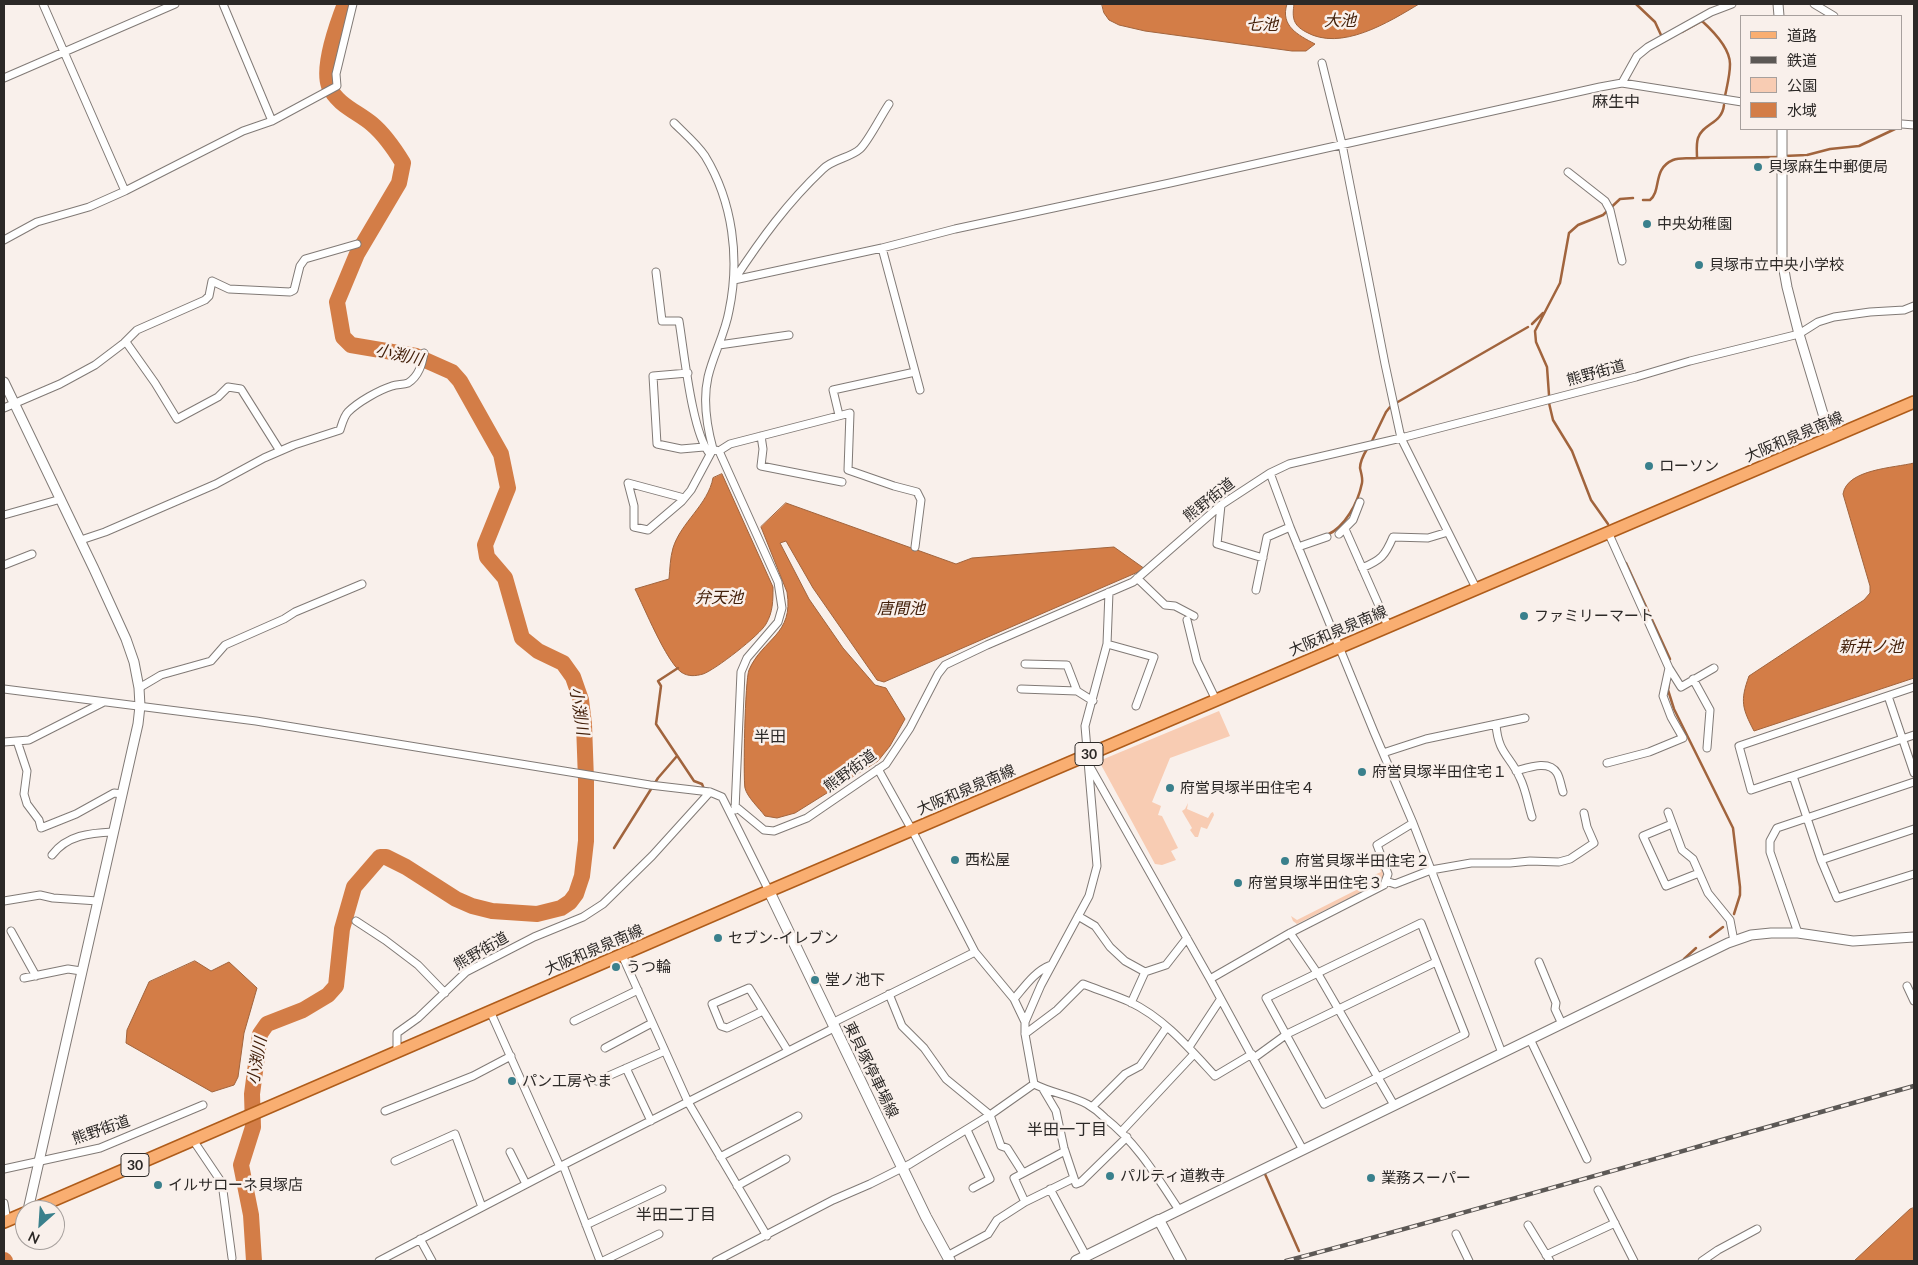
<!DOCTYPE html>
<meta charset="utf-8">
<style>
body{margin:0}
#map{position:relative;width:1918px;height:1265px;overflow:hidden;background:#f9f0eb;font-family:Lato,"Noto Sans JP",sans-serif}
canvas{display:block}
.frame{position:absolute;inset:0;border:5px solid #2c2927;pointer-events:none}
.legend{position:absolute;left:1740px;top:15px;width:162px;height:115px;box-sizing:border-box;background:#f9f0eb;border:1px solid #a7a09d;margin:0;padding:6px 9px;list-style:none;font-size:15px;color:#2c2927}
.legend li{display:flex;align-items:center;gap:10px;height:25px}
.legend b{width:25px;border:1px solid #a7a09d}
.north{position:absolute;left:15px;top:1200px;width:50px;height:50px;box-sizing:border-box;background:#f9f0eb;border:1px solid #a7a09d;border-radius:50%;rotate:206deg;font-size:14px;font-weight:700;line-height:20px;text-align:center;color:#2c2927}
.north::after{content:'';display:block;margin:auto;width:18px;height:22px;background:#3a808c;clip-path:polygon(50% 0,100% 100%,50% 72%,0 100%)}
</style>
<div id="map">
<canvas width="1918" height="1265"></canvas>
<div class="frame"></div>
<ul class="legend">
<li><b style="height:6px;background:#f9ae71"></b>道路</li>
<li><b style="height:6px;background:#5c5855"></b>鉄道</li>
<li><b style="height:14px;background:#f8ccb3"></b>公園</li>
<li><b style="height:14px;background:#d37d47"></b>水域</li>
</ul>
<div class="north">N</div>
</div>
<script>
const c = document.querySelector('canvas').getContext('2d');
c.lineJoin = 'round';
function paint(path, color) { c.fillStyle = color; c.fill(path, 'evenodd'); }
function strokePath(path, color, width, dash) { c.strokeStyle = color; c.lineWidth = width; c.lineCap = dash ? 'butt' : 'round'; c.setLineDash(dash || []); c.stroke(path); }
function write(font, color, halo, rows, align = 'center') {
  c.font = font + ' Lato,"Noto Sans JP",sans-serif'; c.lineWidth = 5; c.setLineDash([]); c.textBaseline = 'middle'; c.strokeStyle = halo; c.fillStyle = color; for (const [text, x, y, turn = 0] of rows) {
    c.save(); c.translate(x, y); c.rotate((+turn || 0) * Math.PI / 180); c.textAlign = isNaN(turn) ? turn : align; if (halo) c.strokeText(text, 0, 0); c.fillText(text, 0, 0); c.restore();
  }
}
const green = new Path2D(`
 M 1219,711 L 1230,736 L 1170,758 L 1152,802 L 1161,806 L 1158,815 L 1162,816 L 1178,848 L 1171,851 L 1176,860 L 1162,865 L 1155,864 L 1099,761 Z
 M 1188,803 L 1187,809 L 1208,818 L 1211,813 L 1213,812 L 1214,815 L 1207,829 L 1201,827 L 1198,837 L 1195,837 L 1190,830 L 1192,828 L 1182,811 L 1185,809 Z
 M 1369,852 L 1377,853 L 1384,875 L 1379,883 L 1297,924 L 1293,921 L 1291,916 L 1297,920 L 1376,880 L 1374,875 L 1381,872 L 1375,854 L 1368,856 Z`);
const water = new Path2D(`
 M 1102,4 L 1287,4 C 1280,26 1298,35 1315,44 L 1306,51 L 1292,51 L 1145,31 L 1119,25 L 1109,20 L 1104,13 Z
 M 1294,4 L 1419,4 C 1389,22 1341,52 1306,32 C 1293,25 1292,18 1294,4 Z
 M 1914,463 L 1914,678 L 1754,731 C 1742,708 1740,701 1749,676 L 1864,600 L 1870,593 L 1870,586 L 1843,494 C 1847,469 1894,468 1914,463 Z
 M 722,474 L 773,587 C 773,601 773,612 766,624 C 760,635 715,670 703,674 C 696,676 688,677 681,672 C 666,661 644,607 635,589 L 669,579 C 670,569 670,558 673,548 C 681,522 708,505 713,478 Z
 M 786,503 L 956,564 L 972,558 L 1114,547 L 1145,569 L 884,682 L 877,680 L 813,588 L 786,541 L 780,543 L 809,599 L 843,648 L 875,685 L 886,688 L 905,719 L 890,746 L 878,761 L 795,813 L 777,818 L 765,816 C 759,808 747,797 745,788 C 743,777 745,679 749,670 C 763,638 794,635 787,592 L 761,527 Z
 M 195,961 L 211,971 L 229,962 L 257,988 L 244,1033 L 238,1077 L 234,1085 L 212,1092 L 126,1043 L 127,1030 L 149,982 Z
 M 1914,1208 L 1914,1261 L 1854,1261 L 1910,1209 Z`);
const stream = new Path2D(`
 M 1636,4 L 1655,22 L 1661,35 L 1664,36
 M 1682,32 L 1702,21 C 1713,31 1730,49 1730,64 C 1730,75 1727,86 1725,96
 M 1784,156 L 1807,155 L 1830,149 L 1859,146 L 1895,129
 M 1697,158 L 1779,157
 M 1643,200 L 1650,200 C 1662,190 1652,169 1673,160 C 1680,157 1689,159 1697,158 C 1697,152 1696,144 1698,138 C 1703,123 1722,124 1724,105
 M 1532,324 L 1543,313
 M 1549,395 L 1547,367 L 1536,342 L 1535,331 L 1560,283 L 1569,233 L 1578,225 L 1603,215 L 1620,199 L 1633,198
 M 1396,403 L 1528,327
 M 1549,403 L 1553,420 L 1572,451 L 1591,500 L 1608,524
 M 1372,441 L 1386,412 L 1390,407
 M 1327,535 C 1345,527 1358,503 1362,483 C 1363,478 1361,473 1360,468 C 1360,461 1364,454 1367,449
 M 1626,563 L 1670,659
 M 678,668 L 658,681 L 661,686 L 656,724 L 694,781 L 702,784 L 704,789
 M 1669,683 L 1668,690 L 1674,709 L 1733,828 L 1740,887 L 1740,895 L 1734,914
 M 614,848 L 658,778 L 677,756
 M 1710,937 L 1723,927
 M 1684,959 L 1696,948
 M 1265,1174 L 1299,1251`);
const river = new Path2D(`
 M 4,1260 L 5,1261
 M 254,1261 L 251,1215 L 241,1165 L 253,1127 L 252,1094 L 260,1034 L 267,1024 L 303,1010 L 328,995 L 336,986 L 342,929 L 354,887 L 380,857 L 386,857 L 406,867 L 456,899 L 472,906 L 492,911 L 537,914 L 561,908 L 570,902 L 576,894 L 582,876 L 586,841 L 586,780 L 584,724 L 581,700 L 573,677 L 563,663 L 538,651 L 522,638 L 505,578 L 487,557 L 485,545 L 508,488 L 501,454 L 460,381 L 452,372 L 416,356 L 351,345 L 343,337 L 337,302 L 357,254 L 399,183 L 403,163 C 395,150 384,134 372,124 C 358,112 337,105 329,86 C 322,67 338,22 345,4`);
const minor = new Path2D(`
 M 43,4 L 125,191
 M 223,4 L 272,121
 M 1814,4 L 1834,16
 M 1322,63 L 1342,144 L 1385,364 L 1401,438 L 1476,588
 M 4,78 L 175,4
 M 1622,83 L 1637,56 L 1648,47 L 1711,12 L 1732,4
 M 674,123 C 684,133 697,144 705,156 C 733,202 740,259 729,311 C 725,334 713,355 708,377 C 703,399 707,427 713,449 L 719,451 L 778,582 L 782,608 L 778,622 L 747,658 L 741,672 L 735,810
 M 1902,124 L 1914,125
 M 1568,172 L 1605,201 L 1610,210 L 1622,261
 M 4,240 L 37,222 L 89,207 L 125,191 L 243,131 L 272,121 L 337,86 L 336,74 L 353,4
 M 882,248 L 920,390
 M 656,272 L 662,321 L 679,321 C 684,351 692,434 710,454
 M 734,280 L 882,248 L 955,229 L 1170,183 L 1600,87 L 1622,83 L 1742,102
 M 734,280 C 761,239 787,203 823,169 C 833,159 850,158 860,149 C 868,142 882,114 889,104
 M 126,342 L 155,383 L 177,419 L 218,397 L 228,387 L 241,389 L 280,451
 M 719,345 L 789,335
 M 688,373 L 653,376 L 657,444 L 681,449 L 704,447
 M 4,408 L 60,384 L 95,365 L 124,343 L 137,330 L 205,300 L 209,296 L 212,281 L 229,289 L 290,292 L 294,290 L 300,266 L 305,259 L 357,244
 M 839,415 L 833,390 L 915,372
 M 761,436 L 763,449 L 761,466 L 842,482
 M 719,451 L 730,444 L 850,413 L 848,470 L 894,486 L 917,492 L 921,500 L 915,547
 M 1270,473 L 1290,527 L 1374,732 L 1413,823 L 1502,1053
 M 684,498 L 628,483 L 634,506 L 634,527 L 648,530 L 682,501 L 691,490 L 713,449
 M 1221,505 L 1217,544 L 1263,558
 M 4,515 L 61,499
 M 1345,529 L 1388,626
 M 1339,534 L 1353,520 L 1360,502
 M 81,540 L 105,532 L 216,484 L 264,458 L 294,445 L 340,430 C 342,424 344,416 348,412 C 358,402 379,390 392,386 C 397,384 403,385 408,383 C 419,376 422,364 424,353
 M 1298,547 L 1327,537
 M 4,565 L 32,554
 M 1362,568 C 1381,560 1385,556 1393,537 L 1428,538 L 1448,532
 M 1137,578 L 1165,605 L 1175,606 L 1194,616
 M 1256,590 L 1267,537 L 1290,527
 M 1187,620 L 1197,661 L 1216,700
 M 1107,644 L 1154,657 L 1136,706
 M 1025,664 L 1067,665 L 1077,691 L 1093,701
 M 1669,668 L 1681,687 L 1714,668
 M 1693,679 L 1710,710 L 1707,748
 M 1914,687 L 1739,746 L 1751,790 L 1914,735
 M 139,688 L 161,675 L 211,661 L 225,645 L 284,619 L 295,612 L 362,584
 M 4,689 L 256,721 L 650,785 L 710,792 L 722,797 L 769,891
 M 1021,689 L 1077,691
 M 1888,696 L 1914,773
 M 1496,724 C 1498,754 1510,755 1520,778 C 1526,790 1528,805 1532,817
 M 17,741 L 27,771 L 24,794 L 27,804 L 39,820 L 41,828 L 76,814 L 114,793 L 122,794
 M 4,742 L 29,740 L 104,702
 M 1383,753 L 1426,739 L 1525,718
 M 1607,763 L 1649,752 L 1683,738 L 1671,717 L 1663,696 L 1669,668 L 1608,532
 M 1089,765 L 1210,979 L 1303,1150
 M 878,769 L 912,830 L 975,952 L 1014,999 L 1025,1022
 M 1516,771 C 1527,768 1549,759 1557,773 C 1560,778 1561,786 1563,792
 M 1793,776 L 1821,860 L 1837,898 L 1914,874
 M 735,806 L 764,830 L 774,831 L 807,818 L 886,764 L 910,728 L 938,674 L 945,665 L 987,645 L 1133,582 L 1221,505 L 1270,473 L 1289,464 L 1401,438 L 1636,377 L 1690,361 L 1799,334 L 1818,322 L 1834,317 L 1870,312 L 1904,310 L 1914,306
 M 1668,812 L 1682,850 L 1693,859 L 1708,893 L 1730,920 L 1734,941
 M 1672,824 L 1643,836 L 1666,886 L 1699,873
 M 52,855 C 67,835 90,833 113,832
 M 1821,860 L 1914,829
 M 1386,881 L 1395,884 L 1431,870 L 1471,863 L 1510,863 L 1530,861 L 1559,862 L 1570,859 L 1594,843 L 1587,827 L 1584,813
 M 4,901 L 40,895 L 53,898 L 98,901
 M 1078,916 L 1095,926 L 1110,947 L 1125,961 L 1145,972 L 1166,965 L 1187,938
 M 356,921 L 385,940 L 418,965 L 445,993
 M 1421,923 L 1465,1034 L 1324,1104 L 1266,998 Z
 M 11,931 L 36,976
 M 1290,933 L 1318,974 L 1394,1105
 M 1798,933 L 1770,852 L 1770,841 L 1777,828 L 1914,782
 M 622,955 L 688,1102 L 767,1236
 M 1539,962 L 1556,1003 L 1555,1009 L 1562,1024
 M 24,978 L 68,969 L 81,971
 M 1210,979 L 1290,933 L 1384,885 L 1388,874 L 1377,845 L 1413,823
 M 1907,986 L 1914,1001
 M 889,994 L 902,1026 L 924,1048 L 946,1079 L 990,1115 L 1001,1146 L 1007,1148 L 1023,1173
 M 1014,999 C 1025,986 1035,971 1051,965
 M 1131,1003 L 1145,972
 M 490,1011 L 560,1167
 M 763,1011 L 727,1028 L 721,1026 L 712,1004 L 749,988 L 788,1051
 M 574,1021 L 638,990
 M 832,1023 L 975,952
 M 1025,1034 L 1057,1010 L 1083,984 C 1098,990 1115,995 1130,1002 C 1164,1018 1190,1049 1215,1076 L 1252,1054
 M 1530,1039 L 1587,1159
 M 1189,1047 L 1220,1000
 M 605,1048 L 652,1023
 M 397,1051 L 397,1033 L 418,1018 L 466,972 L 534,937 L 583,917 L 603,904 L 652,856 L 710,792
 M 1254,1058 L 1287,1034 L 1436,962
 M 626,1068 L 651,1121
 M 597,1081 L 665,1051
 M 1034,1084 C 1051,1093 1070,1095 1087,1104 C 1094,1108 1100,1113 1105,1118 C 1137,1143 1157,1177 1179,1210
 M 1043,1089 L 1056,1111 L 1064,1148 L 1076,1184 L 1081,1182 L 1127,1137
 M 1092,1107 L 1125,1074 L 1140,1066 L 1166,1028
 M 385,1111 L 473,1076 L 511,1056
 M 967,1130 L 990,1179 L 973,1188
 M 1122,1131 L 1194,1054
 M 193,1140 L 222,1183 L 232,1258
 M 510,1152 L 526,1184
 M 720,1157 L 798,1116
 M 395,1161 L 455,1134 L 482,1207
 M 563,1165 L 600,1261
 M 4,1169 L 100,1148 L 203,1105
 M 737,1186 L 786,1159
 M 1050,1189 L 1086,1256
 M 1598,1190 L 1634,1261
 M 1025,1202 L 1014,1178 L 1065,1151
 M 4,1203 L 7,1221
 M 586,1225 L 662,1189
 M 1528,1225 L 1550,1261
 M 1456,1234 L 1469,1261
 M 420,1239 L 432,1261
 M 1546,1255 L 1615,1223
 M 947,1256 L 988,1234 L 997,1220 L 1025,1202 L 1074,1178
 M 379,1261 L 563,1165 L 834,1028
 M 603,1261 L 659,1234
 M 716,1261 L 833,1200 L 870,1184 L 910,1164 L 990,1115 L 1034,1084 L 1025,1034 L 1025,1022 L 1041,985 L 1089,896 L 1097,866 L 1085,726 L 1107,644 L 1109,592
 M 1702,1261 L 1718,1250 L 1757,1229`);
const tertiary = new Path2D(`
 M 1778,4 L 1779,16
 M 1782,129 L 1782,259 L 1787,287 L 1799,334 L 1830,437
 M 4,382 L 94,569 L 126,639 L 134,662 L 139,688 L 140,706 L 138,724 L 28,1210
 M 1159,1220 L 1728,943 L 1751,935 L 1771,933 L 1798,933 L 1853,941 L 1914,937`);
const secondary = new Path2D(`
 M 769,891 L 926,1217 L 950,1261
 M 1076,1261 L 1159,1220 L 1181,1261`);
const primary = new Path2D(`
 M 31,1210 L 769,891 L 1914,402
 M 4,1222 L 25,1213`);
const rail = new Path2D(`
 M 1286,1261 C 1496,1205 1705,1144 1914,1086`);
const markers = [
 [1758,167,5,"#3a808c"],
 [1647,224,5,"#3a808c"],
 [1699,265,5,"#3a808c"],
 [1649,466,5,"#3a808c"],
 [1524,616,5,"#3a808c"],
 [1362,772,5,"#3a808c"],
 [1170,788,5,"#3a808c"],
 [955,860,5,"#3a808c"],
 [1285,861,5,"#3a808c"],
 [1238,883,5,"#3a808c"],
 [718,938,5,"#3a808c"],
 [616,967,5,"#3a808c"],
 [815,980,5,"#3a808c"],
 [512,1081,5,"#3a808c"],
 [1110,1176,5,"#3a808c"],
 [1371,1178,5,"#3a808c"],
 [158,1185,5,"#3a808c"]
];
const shields = [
 [1089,754,28],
 [135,1165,28]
];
const shieldNames = [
 ["30",1089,754],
 ["30",135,1165]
];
const poiNames = [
 ["貝塚麻生中郵便局",1768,167],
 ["中央幼稚園",1657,224],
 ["貝塚市立中央小学校",1709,265],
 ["ローソン",1659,466],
 ["ファミリーマート",1534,616],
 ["府営貝塚半田住宅１",1372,772],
 ["府営貝塚半田住宅４",1180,788],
 ["西松屋",965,860],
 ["府営貝塚半田住宅２",1295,861],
 ["府営貝塚半田住宅３",1248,883],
 ["セブン-イレブン",728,938],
 ["うつ輪",626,967],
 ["堂ノ池下",825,980],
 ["パン工房やま",522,1081],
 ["パルティ道教寺",1120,1176],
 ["業務スーパー",1381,1178],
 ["イルサローネ貝塚店",168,1185]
];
const streetNames = [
 ["熊野街道",1596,373,-15],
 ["大阪和泉泉南線",1794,437,-23],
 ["熊野街道",1209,500,-38],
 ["大阪和泉泉南線",1338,631,-23],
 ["熊野街道",850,771,-36],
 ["大阪和泉泉南線",966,790,-23],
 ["大阪和泉泉南線",594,950,-23],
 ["熊野街道",481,951,-30],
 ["東貝塚停車場線",871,1070,64],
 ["熊野街道",101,1130,-19]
];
const waterNames = [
 ["大池",1340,21],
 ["七池",1262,25],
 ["小渕川",399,355,13],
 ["弁天池",719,598],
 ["唐間池",901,609],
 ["新井ノ池",1871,647],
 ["小渕川",579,711,81],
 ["小渕川",257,1061,-80]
];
const neighbourhoodNames = [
 ["麻生中",1616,102],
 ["半田",770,737],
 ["半田一丁目",1067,1130],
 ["半田二丁目",676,1215]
];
paint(green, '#f8ccb3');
paint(water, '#d37d47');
strokePath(water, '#a1643d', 1);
strokePath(stream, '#a1643d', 2.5);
strokePath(river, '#d37d47', 16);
strokePath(minor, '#817a76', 9);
strokePath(tertiary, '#817a76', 11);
strokePath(secondary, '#817a76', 12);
strokePath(primary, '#af5c1a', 14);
strokePath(minor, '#fff', 7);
strokePath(tertiary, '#fff', 9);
strokePath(secondary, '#fff', 10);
strokePath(primary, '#f9ae71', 11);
strokePath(rail, '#5c5855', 4.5);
strokePath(rail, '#f9f0eb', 2.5, [8]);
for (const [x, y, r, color] of markers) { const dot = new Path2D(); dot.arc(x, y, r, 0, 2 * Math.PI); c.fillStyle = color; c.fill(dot); strokePath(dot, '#f9f0eb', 2); }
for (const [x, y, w] of shields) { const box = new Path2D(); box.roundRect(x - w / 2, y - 11.5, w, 23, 4); c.fillStyle = '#f9f0eb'; c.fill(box); strokePath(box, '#2c2927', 1); }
write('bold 14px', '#2c2927', null, shieldNames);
write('15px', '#2c2927', '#f9f0eb', poiNames, 'left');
write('15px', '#2c2927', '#f9f0eb', streetNames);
write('italic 16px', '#43200a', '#f9f0eb', waterNames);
write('16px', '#2c2927', '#f9f0eb', neighbourhoodNames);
</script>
